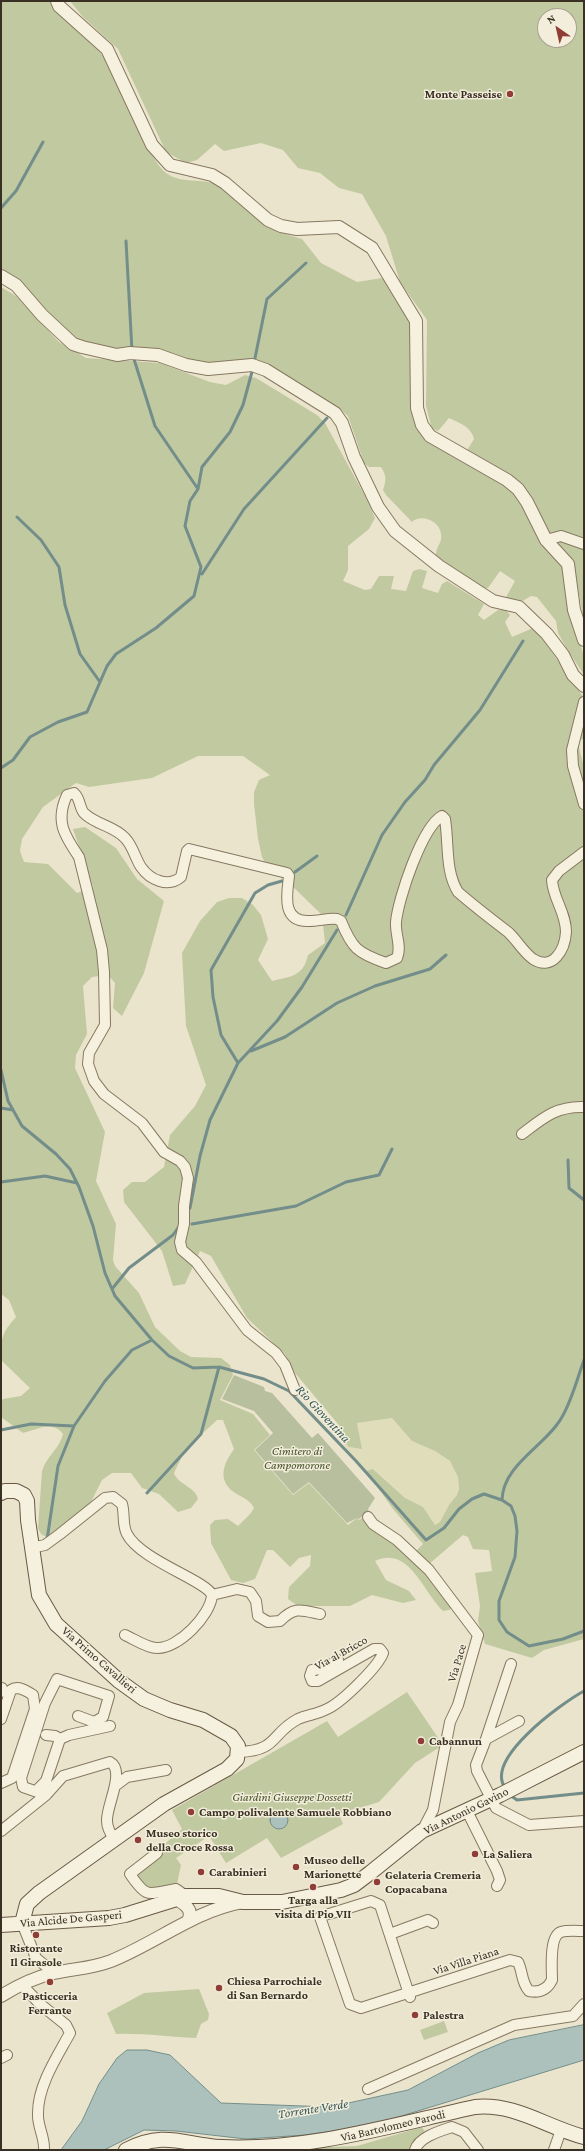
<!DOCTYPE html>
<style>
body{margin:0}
#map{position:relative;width:585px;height:2151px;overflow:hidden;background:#ebe4cc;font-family:"Crimson Pro",serif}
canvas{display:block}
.frame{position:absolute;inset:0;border:2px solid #392f23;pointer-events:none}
.north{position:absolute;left:537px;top:8px;width:40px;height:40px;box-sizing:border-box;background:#f3eedb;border:1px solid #a9a291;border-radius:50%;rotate:326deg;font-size:11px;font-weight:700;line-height:16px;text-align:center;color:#392f23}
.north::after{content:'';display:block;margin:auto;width:14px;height:18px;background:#903d37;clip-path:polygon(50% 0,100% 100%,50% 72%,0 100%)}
</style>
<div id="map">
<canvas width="585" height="2151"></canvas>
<div class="frame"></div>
<div class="north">N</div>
</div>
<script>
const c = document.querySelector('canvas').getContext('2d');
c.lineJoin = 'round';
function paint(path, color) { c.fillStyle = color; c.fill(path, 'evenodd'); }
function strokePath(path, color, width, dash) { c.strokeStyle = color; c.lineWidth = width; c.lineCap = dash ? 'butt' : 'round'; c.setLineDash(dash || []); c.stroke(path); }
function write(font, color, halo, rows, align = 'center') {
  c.font = font + ' "Crimson Pro",serif'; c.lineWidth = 3; c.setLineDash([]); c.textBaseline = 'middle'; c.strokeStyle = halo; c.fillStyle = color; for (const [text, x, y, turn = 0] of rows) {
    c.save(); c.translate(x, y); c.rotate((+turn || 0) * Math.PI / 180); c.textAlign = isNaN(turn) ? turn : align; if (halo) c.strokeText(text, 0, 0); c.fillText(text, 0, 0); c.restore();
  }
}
const farmland = new Path2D(`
 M 392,1418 L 412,1441 L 435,1451 L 450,1461 L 458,1477 L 459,1489 L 457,1495 L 449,1505 L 440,1522 L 435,1525 L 423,1507 L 405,1498 L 374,1469 L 366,1471 L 348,1452 L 342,1440 L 349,1447 L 362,1449 L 357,1423 Z`);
const green = new Path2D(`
 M 1,1 L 49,1 C 66,26 94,39 109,65 C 124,90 134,119 148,145 C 153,155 157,166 166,173 C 181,184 199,178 216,184 L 278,232 L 302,239 L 321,263 L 357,282 L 382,278 L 387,282 L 410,320 L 414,421 L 428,441 L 507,485 L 519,500 L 563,566 L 572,619 L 584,656 L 584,675 L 567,649 L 558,633 L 556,621 L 537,597 L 531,596 L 521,602 L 505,599 L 515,581 L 500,571 L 488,588 L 482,588 L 436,558 C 435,546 443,543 441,534 C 440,521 421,513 412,522 L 386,495 L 383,490 C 386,481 387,476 381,467 L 369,467 L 364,463 L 348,416 L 336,406 L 276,372 L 262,362 L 244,360 L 220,364 L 193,362 L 176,354 L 147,348 L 109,348 L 84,344 L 71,337 L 31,293 L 1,268 Z
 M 70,1 L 584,1 L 584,622 L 574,566 L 549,534 L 535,507 L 466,452 L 474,439 C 471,426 459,423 449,418 L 438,431 L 432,429 L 426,406 L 427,320 L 400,282 L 386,236 L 362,194 L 339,188 L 320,173 L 298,168 L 283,150 L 261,143 L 224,151 L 215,144 L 197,160 L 186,163 L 166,152 L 118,49 L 83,17 ZM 545,16 L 569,16 L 569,40 L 545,40 Z
 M 1,287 L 16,296 L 59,342 L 86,358 L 160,363 L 210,382 L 226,385 L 245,375 L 256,378 L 317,415 L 325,423 L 365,496 L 375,518 L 369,529 L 348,546 L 348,570 L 343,581 L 365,590 L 371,589 L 379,576 L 394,576 L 391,589 L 406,591 L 413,571 L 419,569 L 427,571 L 422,588 L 438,593 L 442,584 L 447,581 L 484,604 L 478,615 L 484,620 L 498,610 L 506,610 L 510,615 L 505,622 L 512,637 L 533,628 L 538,632 L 584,698 L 584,739 L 577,740 L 584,767 L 584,1639 L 544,1650 L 532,1658 L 485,1644 L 478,1621 L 480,1606 L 475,1573 L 492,1571 L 489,1550 L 473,1549 L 468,1537 L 463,1535 L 429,1564 L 416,1551 L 423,1544 L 393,1509 L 366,1471 L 373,1469 L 405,1498 L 423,1507 L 435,1525 L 440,1522 L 449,1505 L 457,1495 L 459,1489 L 458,1477 L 450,1461 L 435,1451 L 412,1441 L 392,1418 L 357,1423 L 362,1449 L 349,1447 L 342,1440 L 338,1424 L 295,1373 L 285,1354 L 247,1318 L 211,1256 L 200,1251 L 185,1284 L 173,1286 L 162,1251 L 124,1202 L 123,1190 L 132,1182 L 145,1182 L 164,1167 L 170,1135 L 195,1106 L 206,1085 L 186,1026 L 182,953 L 200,921 L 217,902 L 229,898 L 242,898 L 253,905 L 261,915 L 268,939 L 258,960 L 272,981 C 291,976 303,977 308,955 L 325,943 L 322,915 L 288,882 L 268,868 L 262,857 L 258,839 L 254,804 L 254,792 L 259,780 L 270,775 L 243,756 L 198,756 L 152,778 L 89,787 L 76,783 L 43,807 L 22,839 L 20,851 L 24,862 L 48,864 L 77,893 L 93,887 L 73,829 L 85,827 L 116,848 L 137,879 L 164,901 L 144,973 L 122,1016 L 113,1008 L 115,983 L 108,975 L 92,977 L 83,986 L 87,1034 L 76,1055 L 75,1068 L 105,1132 L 96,1181 L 116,1224 L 113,1260 L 115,1266 L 139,1293 L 155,1327 L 180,1351 L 191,1357 L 221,1358 L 230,1365 L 233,1375 L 220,1400 L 253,1414 L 270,1435 L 254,1450 L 293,1495 L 309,1483 L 348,1525 L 357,1518 L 359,1520 L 362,1518 C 371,1527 383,1531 393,1539 C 416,1558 434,1583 452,1608 L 449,1610 L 443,1611 C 423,1592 409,1545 375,1561 L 386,1580 L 409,1591 L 416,1600 L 403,1603 L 372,1595 L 350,1606 L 298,1606 L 288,1599 L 289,1587 L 310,1566 L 311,1555 L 299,1558 L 290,1567 L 273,1550 L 267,1550 L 255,1579 L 243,1583 L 231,1580 L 211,1543 L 210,1525 L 215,1520 L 228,1519 L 238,1526 L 251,1513 L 254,1508 C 250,1500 242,1497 235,1493 C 216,1480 224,1463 234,1449 L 223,1420 L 217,1420 L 185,1450 L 174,1473 C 178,1485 195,1486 198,1499 L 191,1508 L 178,1512 L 159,1494 L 142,1488 L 131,1473 L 112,1473 L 102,1480 L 91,1502 L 72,1520 L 46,1537 L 41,1534 L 38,1528 L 42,1471 C 46,1457 60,1448 63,1434 C 53,1420 38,1429 23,1433 L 1,1417 L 1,1402 L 3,1399 L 21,1396 L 30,1388 L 1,1360 C 1,1338 1,1334 16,1317 L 9,1300 L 1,1294 Z
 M 407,1692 L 443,1745 L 415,1763 L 379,1802 L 339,1814 L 343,1824 L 281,1858 L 267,1838 L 226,1863 L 209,1836 L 176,1858 L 181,1865 L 176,1889 L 150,1893 L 130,1874 C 149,1859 164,1844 182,1829 L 172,1810 L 327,1721 L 338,1737 Z
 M 199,1989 L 209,2014 L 208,2020 L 201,2024 L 196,2038 C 169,2037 142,2033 116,2034 L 107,2013 L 144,1993 Z
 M 444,2021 L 448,2032 L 424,2040 L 420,2030 Z
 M 422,2127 L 425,2132 L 418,2138 L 409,2150 L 247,2150 L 357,2146 Z`);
const cemetery = new Path2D(`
 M 234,1375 L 264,1387 L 265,1391 L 272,1393 L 312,1438 L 318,1433 L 375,1498 L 368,1509 L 369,1510 L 359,1519 L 357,1518 L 347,1523 L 309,1482 L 293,1494 L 255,1450 L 273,1433 L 254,1411 L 222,1399 Z`);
const water = new Path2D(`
 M270 1820a9 9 0 1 1 18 0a9 9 0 1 1-18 0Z
 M 584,2025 L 584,2060 L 369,2126 L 305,2135 L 246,2139 L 176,2131 L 144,2130 L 104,2150 L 61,2150 L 82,2121 L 99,2084 L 117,2058 L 127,2050 L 147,2050 L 170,2055 L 221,2103 L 330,2107 L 408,2090 L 478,2053 L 509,2040 Z`);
const stream = new Path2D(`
 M 1,208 L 16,191 L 43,142
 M 126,241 L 132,351
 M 133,356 L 155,426 L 198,489
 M 254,363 L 267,299 L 306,263
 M 17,517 L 41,540 L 59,567 L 65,605 L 80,654 L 100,682
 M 202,574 L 244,509 L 327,418
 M 1,768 L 13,760 L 30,737 L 58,722 L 87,712 L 107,666 L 116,654 L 156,628 L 194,596 L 201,567 L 185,526 L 190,501 L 198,489 L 202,467 L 230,432 L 243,405 L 253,368
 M 295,872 L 317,856
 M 346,915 L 382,835 L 405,802 L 425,780 L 434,765 L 480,710 L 523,641
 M 251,1051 L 285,1037 L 337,1003 L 375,986 L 430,969 L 446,955
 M 238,1063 L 221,1035 L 213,997 L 211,970 L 255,893 L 268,885 L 282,881
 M 1,1070 L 8,1101 L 22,1126 L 56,1154 L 70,1169 L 79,1187 L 93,1226 L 105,1273 L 115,1296 L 152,1340 L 169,1356 L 193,1368 L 219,1367 L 264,1379 L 289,1391 L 356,1461 L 426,1540 L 444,1528 L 459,1509 L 472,1499 L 484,1494 L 502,1500 L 511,1506 L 515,1516 L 517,1531 L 515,1557 L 499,1601 L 499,1620 L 507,1632 L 529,1646 L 563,1639 L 584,1631
 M 1,1108 L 13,1110
 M 568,1160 L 569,1188 L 584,1200
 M 1,1182 L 45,1176 L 77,1183
 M 190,1208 L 200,1156 L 210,1120 L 238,1063 L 277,1021 L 302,987 L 337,930
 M 192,1224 L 296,1206 L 346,1182 L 379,1175 L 392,1149
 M 112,1289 L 129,1268 L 173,1235 L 180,1225
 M 1,1430 L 31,1424 L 74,1426
 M 147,1493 L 201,1434 L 219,1367
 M 502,1500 C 503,1464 546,1446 562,1417 C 572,1400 577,1379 584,1360
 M 47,1540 L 58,1466 L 74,1426 L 105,1381 L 132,1350 L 152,1340
 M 506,1789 C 482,1760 562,1703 584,1691
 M 510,1795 L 517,1800 L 584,1793`);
const minor = new Path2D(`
 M 546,540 L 561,536 L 584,544
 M 584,702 L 572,750 L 573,766 L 584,804
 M 522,1134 C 543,1118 556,1106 584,1107
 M 295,1390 L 285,1365 L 276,1353 L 247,1330 L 196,1262 L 182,1250 L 180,1242 L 184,1224 L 184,1206 L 188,1178 L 185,1167 L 180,1161 L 164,1152 L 142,1123 L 104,1094 L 94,1081 L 88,1064 L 89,1053 L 105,1025 L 104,972 L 102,950 L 79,857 C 64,835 55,821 67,795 L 74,793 C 81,799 79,809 85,814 C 97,825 114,826 125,838 C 133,846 135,858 141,867 C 150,880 168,888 181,877 L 187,851 L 189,849 L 287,873 L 289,876 C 287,894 281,922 309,921 C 319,921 328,918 337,919 L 341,921 C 352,948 357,953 386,963 L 397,958 C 402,946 395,935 396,922 C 398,899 422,827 442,816 L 445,819 C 449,844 445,871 458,892 C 474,906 491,919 508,932 C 517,940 523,952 533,959 C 553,972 565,949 566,932 C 566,912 553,899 552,880 L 559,871 L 584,852
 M 368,1517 L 373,1524 L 397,1540 L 429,1570 L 478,1635 L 458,1705 L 450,1722 L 433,1810 L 422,1831
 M 31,1548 L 45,1545 L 60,1534 L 105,1498 L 113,1497 L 122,1504 C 125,1514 122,1525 127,1534 C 140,1560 207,1581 212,1595 L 237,1589 L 250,1592 L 256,1601 L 258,1616 L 268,1622 L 280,1621 C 295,1606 301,1610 320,1614
 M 125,1635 C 134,1639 147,1648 157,1648 C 178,1649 211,1615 212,1595
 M 1,1692 L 2,1688
 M 1,1719 L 11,1690 C 18,1685 27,1691 33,1695 L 35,1709 L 12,1778 L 1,1783
 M 519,1721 L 486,1739 L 476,1765 L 477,1771 L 496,1808 L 529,1825 L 584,1821
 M 46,1735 L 55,1736 L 60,1739
 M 486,1739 L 511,1664
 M 239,1752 C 278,1751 271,1733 298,1719 C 307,1715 318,1714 327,1709 C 341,1703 378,1667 383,1653 L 380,1649 L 374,1649 L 318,1681 L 312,1681 L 310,1676 L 312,1670 L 324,1669 L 338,1660
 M 115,1786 L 127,1777 L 166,1770
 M 46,1795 L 23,1787 L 21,1778 L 45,1703 L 57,1679 L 109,1696 L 103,1717 L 94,1722 L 78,1716
 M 46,1795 L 39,1788 L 46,1781 L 60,1739 L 69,1735 L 110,1726
 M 467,1811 L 497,1871 L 500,1880 L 497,1886
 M 1,1831 L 46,1795 L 63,1776 L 110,1762 C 126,1771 106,1806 107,1821 C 107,1828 110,1833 114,1839
 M 157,1853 L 130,1874 C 147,1899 147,1894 176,1889 L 186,1896
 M 329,1914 L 371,1901 L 380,1905 L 410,1997
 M 320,1917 L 350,2004 L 361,2008 L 510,1960 L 518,1962 C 523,1972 521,1982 529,1991 C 539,1993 547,1990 552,1980 C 552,1969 549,1936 561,1932 C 568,1930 577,1931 584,1931
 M 22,1923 L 36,1958 L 54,1973
 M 390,1934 L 428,1920 L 433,1923
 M 22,1985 L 40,2004 L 66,2025 L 70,2033 C 57,2057 38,2085 38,2113 C 37,2126 45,2137 44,2150
 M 1,2058 L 7,2055
 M 368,2089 L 514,2025 L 573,2016 L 584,2004
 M 415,2150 C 419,2137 440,2131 452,2127 L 464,2132 L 478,2150
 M 554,2150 L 561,2130`);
const tertiary = new Path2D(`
 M 57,1 L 59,6 L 107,49 L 152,145 L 170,165 L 212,175 L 225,183 L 268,220 L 281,226 L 297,229 L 339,227 L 372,248 L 416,321 L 417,408 L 422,425 L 430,436 L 507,480 L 518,489 L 527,502 L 546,540 L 568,564 L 574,610 L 584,640
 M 1,276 L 16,285 L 42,315 L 73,344 L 82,347 L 117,355 L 130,353 L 158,355 L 186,365 L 208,369 L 252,365 L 266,370 L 335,413 L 342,423 L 354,457 L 378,507 L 395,531 L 439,566 L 493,601 L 519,607 L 547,634 L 563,655 L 573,675 L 584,686
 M 176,1899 C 185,1904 194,1910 188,1921
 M 1,1996 C 17,1986 36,1977 54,1973 C 76,1968 90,1969 111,1961 C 156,1943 194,1911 242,1902`);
const secondary = new Path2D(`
 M 1,1493 L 5,1491 L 16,1491 L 24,1495 L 27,1501 L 28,1520 L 39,1595 L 56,1624 L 119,1681 L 144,1699 L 170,1710 L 203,1720 L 231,1736 L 238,1746 L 237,1759 L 227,1769 L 164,1804 L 39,1893 L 27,1904 L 22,1923
 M 1,1925 L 109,1918 L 125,1915 L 186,1896 L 219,1896 L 243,1902 L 282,1902 L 341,1890 L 354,1885 L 370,1873 L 422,1831 L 500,1795 L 584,1752
 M 126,2150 C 165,2130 184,2145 221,2147 C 308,2151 392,2125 475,2107 C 515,2103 546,2127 584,2137`);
const markers = [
 [510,94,4,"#903d37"],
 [421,1741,4,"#903d37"],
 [191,1812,4,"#903d37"],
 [138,1840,4,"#903d37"],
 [475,1854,4,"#903d37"],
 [296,1867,4,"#903d37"],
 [201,1872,4,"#903d37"],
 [377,1882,4,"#903d37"],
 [313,1887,4,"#903d37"],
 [36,1935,4,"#903d37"],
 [50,1982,4,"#903d37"],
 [219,1988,4,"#903d37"],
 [415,2015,4,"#903d37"]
];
const poiNames = [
 ["Monte Passeise",502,94,"right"],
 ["Cabannun",429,1741],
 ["Campo polivalente Samuele Robbiano",199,1812],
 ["Museo storico",146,1833],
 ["della Croce Rossa",146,1847],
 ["La Saliera",483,1854],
 ["Museo delle",304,1860],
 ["Marionette",304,1874],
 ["Carabinieri",209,1872],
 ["Gelateria Cremeria",385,1875],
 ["Copacabana",385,1889],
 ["Targa alla",313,1900,"center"],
 ["visita di Pio VII",313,1914,"center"],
 ["Ristorante",36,1948,"center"],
 ["Il Girasole",36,1962,"center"],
 ["Chiesa Parrochiale",227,1981],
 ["di San Bernardo",227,1995],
 ["Pasticceria",50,1996,"center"],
 ["Ferrante",50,2010,"center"],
 ["Palestra",423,2015]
];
const parkNames = [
 ["Cimitero di",297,1451],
 ["Campomorone",297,1465],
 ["Giardini Giuseppe Dossetti",292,1797]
];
const streetNames = [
 ["Via al Bricco",341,1653,-29],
 ["Via Primo Cavallieri",99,1660,41],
 ["Via Pace",457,1663,-73],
 ["Via Antonio Gavino",466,1811,-26],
 ["Via Alcide De Gasperi",71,1919,-5],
 ["Via Villa Piana",466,1961,-18],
 ["Via Bartolomeo Parodi",393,2126,-13]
];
const waterNames = [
 ["Rio Gioventina",323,1414,47],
 ["Torrente Verde",313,2109,-9]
];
paint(farmland, '#e0ddba');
paint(green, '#c1c9a1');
paint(cemetery, '#b8bf9e');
paint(water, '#acc1bc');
strokePath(water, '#738e8a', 1);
strokePath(stream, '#738e8a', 3);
strokePath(minor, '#877861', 12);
strokePath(tertiary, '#877861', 14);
strokePath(secondary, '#695944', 16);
strokePath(minor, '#f6f1df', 10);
strokePath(tertiary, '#f6f1df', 12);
strokePath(secondary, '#f6f1df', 14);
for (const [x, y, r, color] of markers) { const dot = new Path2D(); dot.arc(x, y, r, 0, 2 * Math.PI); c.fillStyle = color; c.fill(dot); strokePath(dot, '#f3eedb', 1.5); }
write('bold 12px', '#392f23', '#f3eedb', poiNames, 'left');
write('italic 12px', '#47532c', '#f3eedb', parkNames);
write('12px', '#392f23', '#f3eedb', streetNames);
write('italic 13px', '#345757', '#f3eedb', waterNames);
</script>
